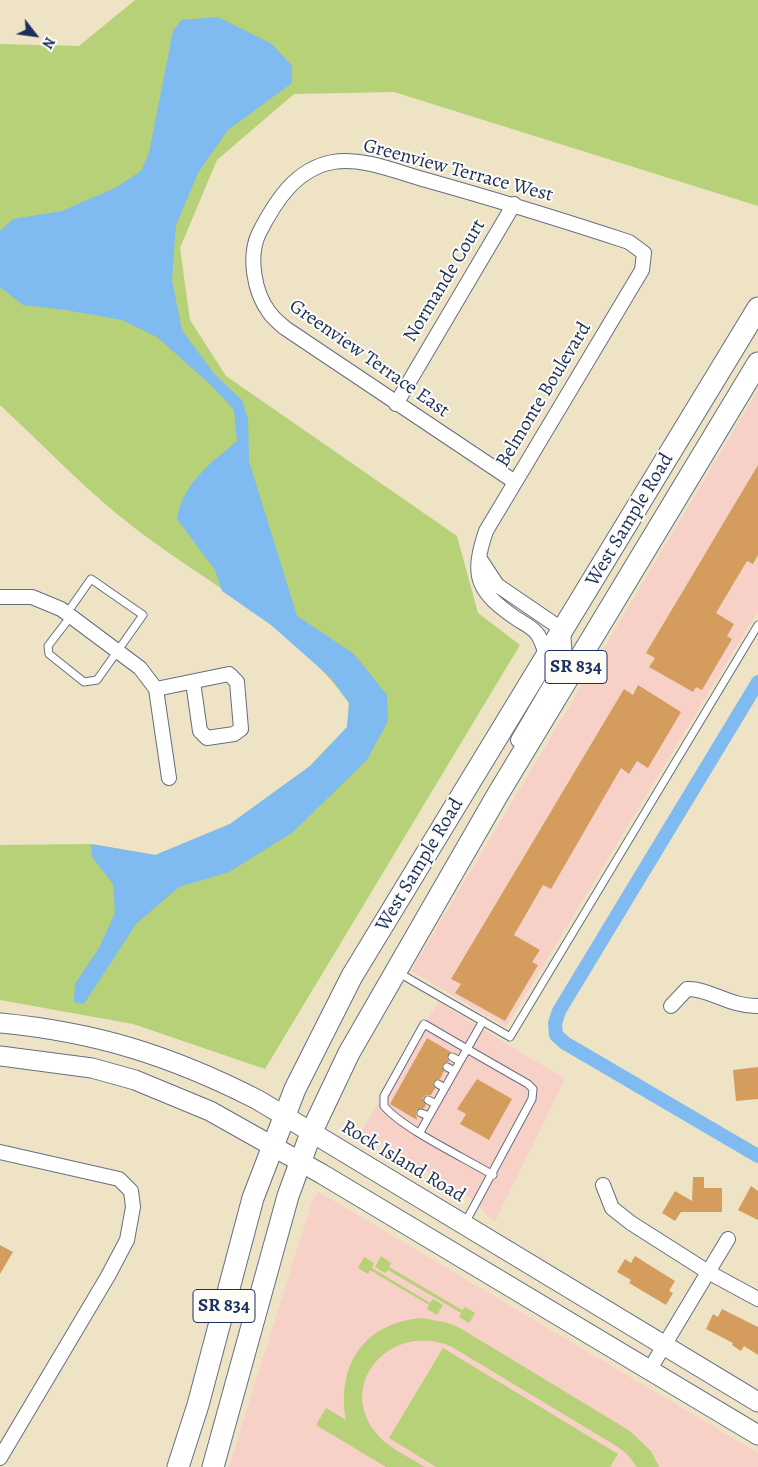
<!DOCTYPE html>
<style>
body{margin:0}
#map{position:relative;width:758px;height:1467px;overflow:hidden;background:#eee4c5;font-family:Alegreya,serif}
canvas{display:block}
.north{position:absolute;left:10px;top:10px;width:50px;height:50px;-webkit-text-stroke:4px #fdfcf7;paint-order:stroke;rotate:120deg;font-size:14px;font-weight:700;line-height:20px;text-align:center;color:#1b2f5e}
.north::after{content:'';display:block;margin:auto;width:18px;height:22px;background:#1b2f5e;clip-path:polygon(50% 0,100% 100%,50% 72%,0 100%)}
</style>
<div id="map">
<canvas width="758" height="1467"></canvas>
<div class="north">N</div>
</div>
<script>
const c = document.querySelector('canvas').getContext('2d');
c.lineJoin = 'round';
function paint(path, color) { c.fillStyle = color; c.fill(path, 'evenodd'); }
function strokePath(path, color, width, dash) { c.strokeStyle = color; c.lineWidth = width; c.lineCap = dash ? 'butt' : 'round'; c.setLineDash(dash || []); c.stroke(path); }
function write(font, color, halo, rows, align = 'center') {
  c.font = font + ' Alegreya,serif'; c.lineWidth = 4; c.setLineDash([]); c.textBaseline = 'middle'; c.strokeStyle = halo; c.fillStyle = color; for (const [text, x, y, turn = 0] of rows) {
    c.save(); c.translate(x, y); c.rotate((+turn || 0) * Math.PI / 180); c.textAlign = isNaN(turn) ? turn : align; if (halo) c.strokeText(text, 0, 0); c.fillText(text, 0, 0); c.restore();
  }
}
const built = new Path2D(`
 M 758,390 L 758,611 L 506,1027 L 411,971 Z
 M 438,1002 L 565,1079 L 495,1222 L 469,1197 L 361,1132 Z
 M 319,1192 L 758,1453 L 758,1467 L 229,1467 L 313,1198 Z`);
const green = new Path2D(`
 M 135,0 L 758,0 L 758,206 L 394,92 L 294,94 L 217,160 L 180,248 L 190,320 L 226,376 L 457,536 L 478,613 L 520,645 L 265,1069 L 133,1024 L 0,1000 L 0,845 L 91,844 L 156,855 L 230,824 L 310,766 L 347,727 L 349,703 C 291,621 193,577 117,514 C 76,480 39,441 0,405 L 0,44 L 79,46 Z
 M 381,1256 L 391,1263 L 389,1267 L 462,1310 L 465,1307 L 475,1313 L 469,1323 L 459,1317 L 461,1313 L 388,1270 L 385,1273 L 375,1267 Z
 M 364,1257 L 374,1263 L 372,1268 L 430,1303 L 433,1299 L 443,1305 L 437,1315 L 427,1309 L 429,1305 L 370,1270 L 368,1274 L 358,1268 Z
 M 422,1318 L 448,1323 L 460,1328 L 630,1431 L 651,1451 L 659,1467 L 637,1467 L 627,1454 L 618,1447 L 452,1347 C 396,1321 338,1378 373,1429 C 385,1447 408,1456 425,1467 L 386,1467 L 316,1425 L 326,1408 L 346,1420 C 336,1365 365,1322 422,1318 Z
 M 443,1348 L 618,1454 L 610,1467 L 436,1467 L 389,1438 Z`);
const water = new Path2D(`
 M 218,17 L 272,44 L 292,66 L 292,83 L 228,130 L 198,173 L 176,225 L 172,280 L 182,330 L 215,375 L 242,400 L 248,419 L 249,461 L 297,616 L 354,654 L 387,695 L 388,721 L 367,760 L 293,832 L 229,872 L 179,887 L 136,924 L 84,1004 L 74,1002 L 75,984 L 99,948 L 115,913 L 113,884 L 92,857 L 91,844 L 155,855 L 230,824 L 310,766 L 347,727 L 349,703 L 331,678 L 271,625 L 222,591 L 215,570 L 177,519 C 182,484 211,463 237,441 L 234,410 L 211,385 L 157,337 L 122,320 L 66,310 L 23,305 L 0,287 L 0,231 L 13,219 L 62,211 L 115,188 L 141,171 L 149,153 L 173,31 L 181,20 Z`);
const canal = new Path2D(`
 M 758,682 L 559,1011 L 555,1023 L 556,1035 L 565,1043 L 758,1156`);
const building = new Path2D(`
 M 758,465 L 758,555 L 753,564 L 747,561 L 716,613 L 734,624 L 727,636 L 732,639 L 702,690 L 696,687 L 693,692 L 649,667 L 655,658 L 646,653 Z
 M 638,685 L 681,712 L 648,768 L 637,761 L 629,774 L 621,768 L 551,889 L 543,885 L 514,935 L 540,950 L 532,962 L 538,965 L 505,1021 L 455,993 L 461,984 L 451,979 L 624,689 L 633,695 Z
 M 427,1038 L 451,1052 L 447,1057 L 449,1062 L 442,1065 L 444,1071 L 440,1079 L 433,1082 L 435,1088 L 431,1095 L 426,1095 L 423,1098 L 426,1105 L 424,1108 L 416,1111 L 417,1120 L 390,1104 Z
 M 758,1067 L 758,1099 L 736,1101 L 733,1070 Z
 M 477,1079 L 512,1099 L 489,1140 L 460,1124 L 466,1114 L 457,1109 Z
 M 693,1177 L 704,1177 L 704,1188 L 722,1188 L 722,1212 L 681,1212 L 675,1221 L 662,1213 L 675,1191 L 692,1201 Z
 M 751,1186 L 758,1191 L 758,1220 L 738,1210 Z
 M 0,1245 L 13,1252 L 0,1274 Z
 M 635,1256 L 675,1281 L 669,1291 L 673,1293 L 666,1305 L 629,1283 L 631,1280 L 617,1272 L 625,1259 L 631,1263 Z
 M 722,1309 L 758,1327 L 758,1355 L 744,1346 L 741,1351 L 732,1345 L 733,1343 L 706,1329 L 713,1314 L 718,1317 Z`);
const lane = new Path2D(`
 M 67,613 L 91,579 L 143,615 L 97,680 L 84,682 L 49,654 L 48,646 L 71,616
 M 399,973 L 510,1037 L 758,625
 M 452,1057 L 460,1061
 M 447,1067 L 454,1071
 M 438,1084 L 445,1088
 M 428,1100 L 436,1104
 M 421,1113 L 429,1116
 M 420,1132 L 467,1049 L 424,1024 L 384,1096 L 384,1106 C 403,1129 465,1158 493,1175
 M 464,1225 L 532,1099 L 533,1089 L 528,1084 L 467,1049 L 483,1021`);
const street = new Path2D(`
 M 396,404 L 514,204
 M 515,482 L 285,328 C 279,323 273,318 269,312 C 254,292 248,256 259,233 C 275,202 295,169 333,162 C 363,157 397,172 426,180 C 494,199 562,220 629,242 L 644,253 L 642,270 L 486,531 C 470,578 478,592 517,619 C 523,623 534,628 538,635 C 542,641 544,650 547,656
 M 480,559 L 497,585 L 563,630 L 565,660 L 518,740
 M 0,597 L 32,597 L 61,609 L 140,668 L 156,689 L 169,778
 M 156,689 L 229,674 L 237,682 L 241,729 L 234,734 L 207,738 L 200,731 L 193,682
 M 671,1006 L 687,989 C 709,988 730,1007 758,1006
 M 0,1152 L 119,1179 L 131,1191 L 133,1207 L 127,1240 L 108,1276 L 0,1458
 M 603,1185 L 612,1208 L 631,1223 L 708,1272 L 758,1299
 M 650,1369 L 728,1239`);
const secondary = new Path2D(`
 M 0,1023 C 96,1032 172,1056 258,1100 L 758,1402
 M 0,1056 L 92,1068 L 135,1080 L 210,1111 L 322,1174 L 758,1435`);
const primary = new Path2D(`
 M 178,1467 L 198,1405 L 253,1198 L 295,1089 L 352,976 L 758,308
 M 213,1467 L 288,1196 L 311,1133 L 349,1053 L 498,794 L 758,363`);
const shields = [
 [576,667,62],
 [224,1306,62]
];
const shieldNames = [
 ["SR 834",576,667],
 ["SR 834",224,1306]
];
const streetNames = [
 ["Greenview Terrace West",458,171,15],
 ["Normande Court",445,281,-59],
 ["Greenview Terrace East",369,359,35],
 ["Belmonte Boulevard",544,395,-59],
 ["West Sample Road",630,520,-59],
 ["West Sample Road",420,865,-59],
 ["Rock Island Road",403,1162,31]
];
paint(built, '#f7d1c7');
paint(green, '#b6d177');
paint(water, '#7fbaf1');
strokePath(canal, '#7fbaf1', 14);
paint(building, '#d49d5e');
strokePath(lane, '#656e82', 9);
strokePath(street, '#656e82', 16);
strokePath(secondary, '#656e82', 21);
strokePath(primary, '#656e82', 23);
strokePath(lane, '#fff', 7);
strokePath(street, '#fff', 14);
strokePath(secondary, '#fff', 19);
strokePath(primary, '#fff', 21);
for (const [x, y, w] of shields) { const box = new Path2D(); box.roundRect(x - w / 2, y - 16.5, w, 33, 4); c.fillStyle = '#fdfcf7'; c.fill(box); strokePath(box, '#1b2f5e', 1); }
write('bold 19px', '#1b2f5e', null, shieldNames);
write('20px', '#1b2f5e', '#fdfcf7', streetNames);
</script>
